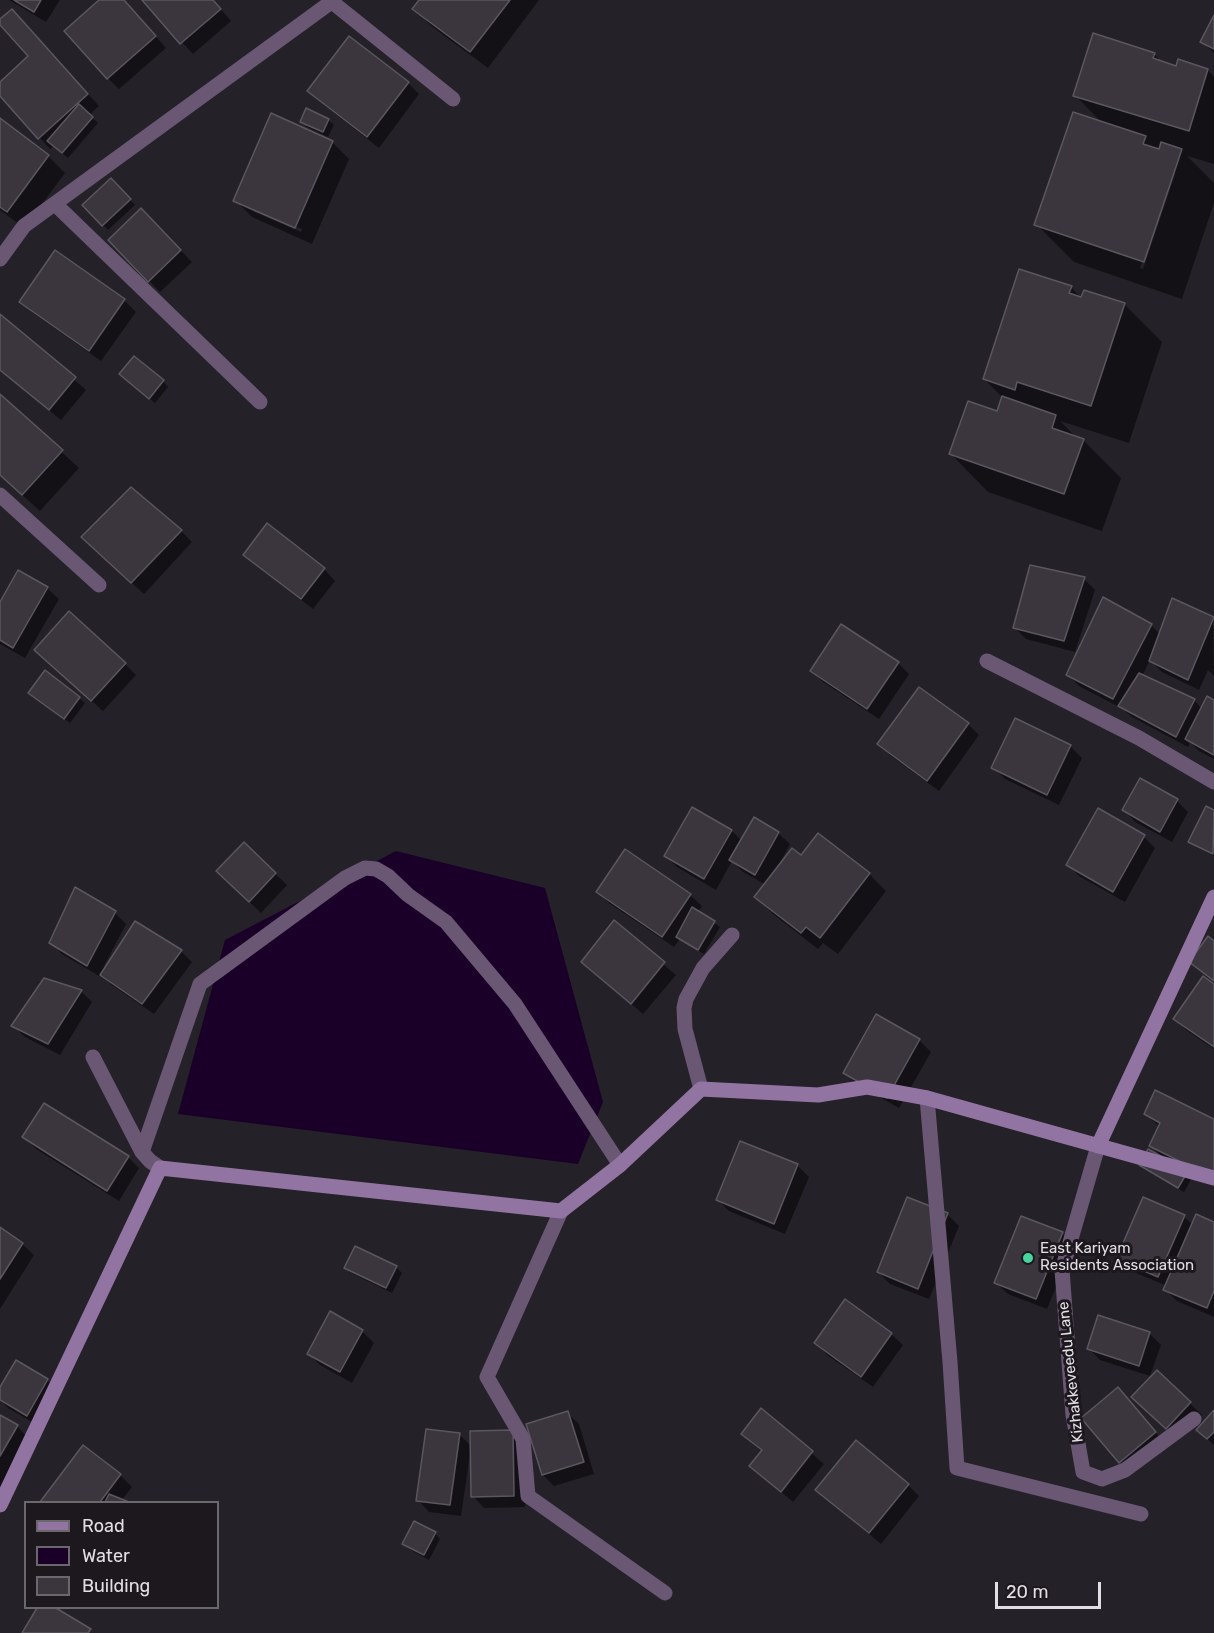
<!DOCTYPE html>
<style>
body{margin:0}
#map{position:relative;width:1214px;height:1633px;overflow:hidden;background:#252128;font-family:Rubik,sans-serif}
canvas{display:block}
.legend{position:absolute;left:24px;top:1501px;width:195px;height:108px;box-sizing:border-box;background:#1c181e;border:2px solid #6b686d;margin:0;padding:8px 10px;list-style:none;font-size:18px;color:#e2dfe4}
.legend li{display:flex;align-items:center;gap:12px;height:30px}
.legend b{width:30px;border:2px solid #6b686d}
.scale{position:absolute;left:995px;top:1582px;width:106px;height:27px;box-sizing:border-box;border:3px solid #e2dfe4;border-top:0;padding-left:8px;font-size:18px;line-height:21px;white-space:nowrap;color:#e2dfe4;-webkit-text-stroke:4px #1c181e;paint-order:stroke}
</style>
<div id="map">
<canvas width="1214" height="1633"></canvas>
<ul class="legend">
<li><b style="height:8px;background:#9274a3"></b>Road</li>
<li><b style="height:16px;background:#1a0028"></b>Water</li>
<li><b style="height:16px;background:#3b363e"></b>Building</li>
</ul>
<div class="scale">20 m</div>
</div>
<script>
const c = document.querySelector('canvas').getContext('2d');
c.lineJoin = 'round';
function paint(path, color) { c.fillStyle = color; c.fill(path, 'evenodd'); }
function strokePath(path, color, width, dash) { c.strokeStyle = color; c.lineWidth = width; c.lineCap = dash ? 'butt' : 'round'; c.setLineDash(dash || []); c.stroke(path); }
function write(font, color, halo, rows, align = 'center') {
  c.font = font + ' Rubik,sans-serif'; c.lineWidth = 6; c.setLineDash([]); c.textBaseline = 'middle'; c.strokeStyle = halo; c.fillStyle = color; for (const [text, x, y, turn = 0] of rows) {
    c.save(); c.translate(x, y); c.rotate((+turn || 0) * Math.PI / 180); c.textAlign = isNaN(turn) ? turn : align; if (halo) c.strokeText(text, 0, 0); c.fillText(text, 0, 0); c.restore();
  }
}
const water = new Path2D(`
 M 396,851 L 545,888 L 603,1102 L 578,1164 L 178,1114 L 225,940 Z`);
const shadow = new Path2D(`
 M 9,0 L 60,0 L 46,22 Z
 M 101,0 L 124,0 L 166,48 L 119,89 L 108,78 Z
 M 144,0 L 213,0 L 231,21 L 193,54 Z
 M 421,0 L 539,0 L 488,68 L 431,26 L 414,8 Z
 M 1214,18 L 1214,53 L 1202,42 Z
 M 0,21 L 23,22 L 99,106 L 89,115 L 98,123 L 68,158 L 54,146 L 50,149 L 0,94 L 0,84 L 30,56 L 0,23 Z
 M 1154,54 L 1163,63 L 1177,68 L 1179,61 L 1208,70 L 1214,77 L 1214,164 L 1187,156 L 1214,183 L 1214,203 L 1182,299 L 1074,262 L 1036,224 L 1103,124 L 1075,95 ZM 1173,171 L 1175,174 L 1143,269 L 1140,268 Z
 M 408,83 L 419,94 L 379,148 L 320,102 L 309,91 Z
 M 0,120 L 48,156 L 65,173 L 24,228 L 0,210 Z
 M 328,120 L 334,125 L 328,137 L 307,127 L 302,121 Z
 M 332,142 L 349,159 L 312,244 L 252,217 L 235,200 ZM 253,208 L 302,229 L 301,232 L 253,211 Z
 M 111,180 L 135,205 L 108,230 L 84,205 Z
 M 141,210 L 192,262 L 160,292 L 110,240 Z
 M 56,252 L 124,300 L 136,312 L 101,361 L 33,313 L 21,302 Z
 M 1071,287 L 1082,299 L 1124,304 L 1162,342 L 1129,443 L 1060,421 L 1077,438 L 1083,440 L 1121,478 L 1102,531 L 988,492 L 951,454 L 998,413 L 1003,398 L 984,379 Z
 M 0,316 L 86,390 L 61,420 L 0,370 Z
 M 127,380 L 163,381 L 168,387 L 155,403 Z
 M 0,396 L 79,468 L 40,511 L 0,475 Z
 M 181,531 L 192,542 L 144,594 L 94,549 Z
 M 245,554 L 324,569 L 335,581 L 313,609 L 257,566 Z
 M 1084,579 L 1095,590 L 1075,652 L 1026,639 L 1014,627 Z
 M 47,588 L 59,599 L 25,658 L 0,644 L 0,605 Z
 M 1213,618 L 1214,676 L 1208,670 L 1199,690 L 1162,672 L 1150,660 L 1142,676 L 1194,700 L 1202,709 L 1214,701 L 1214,759 L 1199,751 L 1190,742 L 1188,747 L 1132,717 L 1123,709 L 1079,686 L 1068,675 L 1151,625 L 1160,634 Z
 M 47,661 L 125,664 L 136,675 L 103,711 Z
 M 898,663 L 909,674 L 879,719 L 823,682 L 812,671 Z
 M 30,693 L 79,698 L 85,703 L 70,723 Z
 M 968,724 L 979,735 L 939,791 L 891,756 L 879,744 Z
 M 1070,746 L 1082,758 L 1059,805 L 1005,779 L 993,767 Z
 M 1177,801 L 1188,812 L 1172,842 L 1135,822 L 1124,810 Z
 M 1207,808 L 1214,812 L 1214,856 L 1196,847 L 1190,842 Z
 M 693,809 L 732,831 L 742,841 L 778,833 L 790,844 L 777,868 L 778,869 L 801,857 L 869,874 L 886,891 L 838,954 L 823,943 L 818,949 L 773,914 L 756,897 L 766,885 L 743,872 L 732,861 L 716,890 L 677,867 L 666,856 Z
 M 1144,837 L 1155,848 L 1125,902 L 1079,876 L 1068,864 Z
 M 244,844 L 287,885 L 261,913 L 218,871 Z
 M 598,892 L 690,895 L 702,906 L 698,912 L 720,927 L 704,954 L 680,939 L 674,947 L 609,903 Z
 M 115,913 L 126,924 L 104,966 L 106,967 L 181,951 L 192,962 L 154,1014 L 113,986 L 100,973 L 99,976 L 62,954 L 51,942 Z
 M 614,923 L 676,975 L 643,1014 L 583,962 Z
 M 1214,942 L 1214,982 L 1191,962 Z
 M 1214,984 L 1214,1049 L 1186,1030 L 1175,1019 Z
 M 81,991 L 92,1002 L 60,1055 L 25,1037 L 13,1026 Z
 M 919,1040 L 931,1052 L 899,1108 L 856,1084 L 845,1072 Z
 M 1145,1114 L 1214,1120 L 1192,1178 L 1184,1192 L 1146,1170 L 1141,1165 L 1163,1158 L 1151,1146 L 1160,1127 Z
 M 24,1137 L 128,1157 L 139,1168 L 119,1201 L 36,1149 Z
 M 797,1165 L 809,1177 L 785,1234 L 729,1211 L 718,1200 Z
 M 947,1214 L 959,1226 L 929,1299 L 890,1284 L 878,1272 Z
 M 1184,1217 L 1193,1225 L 1214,1223 L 1214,1317 L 1177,1301 L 1165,1290 L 1167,1286 L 1129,1270 L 1118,1258 Z
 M 0,1229 L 22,1244 L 34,1255 L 0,1309 Z
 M 1062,1233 L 1073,1245 L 1047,1309 L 1008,1294 L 996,1283 Z
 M 396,1267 L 402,1273 L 392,1293 L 351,1273 L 346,1268 Z
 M 846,1301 L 891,1334 L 903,1345 L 873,1387 L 827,1355 L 816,1343 Z
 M 362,1331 L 374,1343 L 352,1383 L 320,1365 L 309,1354 Z
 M 1149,1333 L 1161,1345 L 1150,1376 L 1100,1360 L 1088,1348 Z
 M 1157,1372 L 1202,1415 L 1178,1440 L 1145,1409 Z
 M 47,1380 L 59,1392 L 39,1426 L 8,1408 L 0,1400 L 0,1390 Z
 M 1129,1400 L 1166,1445 L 1132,1474 L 1084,1418 Z
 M 761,1410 L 824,1464 L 793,1502 L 751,1466 L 763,1452 L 743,1434 Z
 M 1214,1412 L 1214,1445 L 1198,1430 Z
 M 567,1413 L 579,1424 L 594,1474 L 554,1486 L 543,1475 Z
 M 0,1417 L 17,1426 L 28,1438 L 0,1487 Z
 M 512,1431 L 524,1443 L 525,1507 L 484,1508 L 473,1496 L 472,1454 L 470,1454 L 461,1516 L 429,1512 L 418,1500 L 459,1434 L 471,1446 Z
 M 83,1448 L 120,1475 L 132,1487 L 121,1501 L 125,1502 L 42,1502 Z
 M 908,1485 L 919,1496 L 881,1544 L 817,1490 Z
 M 435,1533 L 440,1539 L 429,1560 L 409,1549 L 404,1543 Z`);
const building = new Path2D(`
 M 14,0 L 41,0 L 34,12 Z
 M 99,0 L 124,0 L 156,36 L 107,79 L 64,31 Z
 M 142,0 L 213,0 L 221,9 L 180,44 Z
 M 419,0 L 510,0 L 470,52 L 412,9 Z
 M 12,9 L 88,94 L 38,139 L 0,96 L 0,82 L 28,56 L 0,25 L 0,19 Z
 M 1214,15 L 1214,49 L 1200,42 Z
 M 1093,33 L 1155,53 L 1153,58 L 1176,66 L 1178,59 L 1208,69 L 1189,131 L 1073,96 Z
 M 349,36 L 409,82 L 367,137 L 307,91 Z
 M 79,104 L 93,117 L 62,153 L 47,141 Z
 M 306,108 L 329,119 L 323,132 L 300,122 Z
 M 1073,112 L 1146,136 L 1143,144 L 1159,149 L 1161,142 L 1182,149 L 1144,262 L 1034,225 Z
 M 271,113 L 333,141 L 295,228 L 233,201 Z
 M 0,118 L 49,155 L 7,212 L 0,207 Z
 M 111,178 L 131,199 L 102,226 L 82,205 Z
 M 141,208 L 181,250 L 148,282 L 108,240 Z
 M 55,250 L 125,299 L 89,351 L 19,302 Z
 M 1019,269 L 1072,286 L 1069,293 L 1081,297 L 1084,290 L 1125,303 L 1091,406 L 1017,382 L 1015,390 L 983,379 Z
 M 0,314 L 76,377 L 49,410 L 0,370 Z
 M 134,356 L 164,380 L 149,399 L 119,374 Z
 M 0,394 L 63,450 L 22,495 L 0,475 Z
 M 1002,396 L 1056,415 L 1052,428 L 1084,439 L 1064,494 L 949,454 L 968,401 L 997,411 Z
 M 131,487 L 182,530 L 131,583 L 81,537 Z
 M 267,523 L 325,568 L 301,599 L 243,555 Z
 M 1030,565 L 1085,577 L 1064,641 L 1013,628 Z
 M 18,570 L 48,587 L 13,648 L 0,640 L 0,602 Z
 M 1103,597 L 1152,624 L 1113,699 L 1066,675 Z
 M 1172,598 L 1214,617 L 1188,680 L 1149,661 Z
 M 69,611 L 126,663 L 91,701 L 34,650 Z
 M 841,624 L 899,662 L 867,709 L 810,671 Z
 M 45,670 L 80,697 L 64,719 L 28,693 Z
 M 1139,673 L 1195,699 L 1176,737 L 1118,706 Z
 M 919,687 L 969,723 L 927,781 L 877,744 Z
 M 1207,696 L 1214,700 L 1214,755 L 1185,739 Z
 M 1015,718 L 1071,745 L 1047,795 L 991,768 Z
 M 1140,778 L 1178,799 L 1160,832 L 1122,810 Z
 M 1206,806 L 1214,810 L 1213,854 L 1188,842 Z
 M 692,807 L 732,830 L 704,879 L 664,856 Z
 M 1098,808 L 1145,835 L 1113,892 L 1066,865 Z
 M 754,817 L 779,832 L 755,875 L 729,860 Z
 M 818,833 L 870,873 L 820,938 L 806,927 L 801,933 L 754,897 L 792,848 L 801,855 Z
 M 244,842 L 276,873 L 249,902 L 216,871 Z
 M 625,849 L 691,894 L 662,937 L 596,892 Z
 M 75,887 L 116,911 L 87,966 L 49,943 Z
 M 692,907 L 715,921 L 698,950 L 676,937 Z
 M 614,920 L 665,962 L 631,1004 L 581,962 Z
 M 135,921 L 182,950 L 142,1004 L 100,975 Z
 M 1208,936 L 1214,941 L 1214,981 L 1189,962 Z
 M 1203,976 L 1214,984 L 1214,1047 L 1173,1019 Z
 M 44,978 L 82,990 L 48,1044 L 11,1026 Z
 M 876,1014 L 920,1039 L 887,1098 L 843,1073 Z
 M 1155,1090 L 1214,1119 L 1214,1178 L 1149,1146 L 1160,1123 L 1144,1114 Z
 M 44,1103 L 129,1156 L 107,1191 L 22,1137 Z
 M 740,1141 L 798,1164 L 774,1224 L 716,1200 Z
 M 1148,1149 L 1188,1171 L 1178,1188 L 1139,1165 Z
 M 907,1197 L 948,1213 L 918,1289 L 877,1272 Z
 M 1143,1197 L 1185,1215 L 1158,1277 L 1116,1259 Z
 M 1196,1214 L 1214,1222 L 1214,1291 L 1207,1308 L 1163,1290 Z
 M 1021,1216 L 1063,1232 L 1036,1299 L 994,1283 Z
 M 0,1227 L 23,1243 L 0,1279 Z
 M 355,1246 L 397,1266 L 386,1288 L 344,1268 Z
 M 845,1299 L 892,1333 L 861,1377 L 814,1343 Z
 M 330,1311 L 363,1330 L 340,1372 L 307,1354 Z
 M 1098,1315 L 1150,1332 L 1139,1366 L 1087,1349 Z
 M 16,1360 L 48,1379 L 27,1416 L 0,1400 L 0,1387 Z
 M 1157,1370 L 1191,1402 L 1166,1429 L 1131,1397 Z
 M 1118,1387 L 1156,1432 L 1119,1463 L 1081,1418 Z
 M 761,1408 L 813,1451 L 781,1492 L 749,1466 L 762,1450 L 741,1434 Z
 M 1214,1410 L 1214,1432 L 1207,1439 L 1196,1430 Z
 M 568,1411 L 584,1462 L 542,1475 L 526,1424 Z
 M 0,1415 L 18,1425 L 0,1456 Z
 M 426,1429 L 460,1433 L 450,1505 L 416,1501 Z
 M 513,1430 L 514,1496 L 471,1497 L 470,1431 Z
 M 856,1440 L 909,1484 L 869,1533 L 815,1490 Z
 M 83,1445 L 121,1474 L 100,1502 L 40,1502 Z
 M 109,1494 L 129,1502 L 105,1502 Z
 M 414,1521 L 436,1532 L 424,1555 L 402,1544 Z
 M 37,1608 L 56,1608 L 91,1629 L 88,1633 L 22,1633 Z`);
const lane = new Path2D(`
 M 332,2 L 453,99`);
const street = new Path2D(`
 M 55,204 L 260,402
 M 0,259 L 24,226 L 334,0
 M 0,495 L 99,585
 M 987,661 L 1139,738 L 1214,782
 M 93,1057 L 142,1152
 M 701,1089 L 685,1029 L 684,1008 L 686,999 L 703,968 L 732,935
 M 927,1098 L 950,1362 L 957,1468 L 1141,1514
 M 1098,1146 L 1062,1270 L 1073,1415 L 1083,1472 L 1102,1479 L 1125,1470 L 1194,1419
 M 160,1168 L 150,1161 L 142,1152 L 200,984 L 345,878 L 365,868 L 376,869 L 388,876 L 408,895 L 446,922 L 515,1004 L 620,1165
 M 561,1211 L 487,1377 L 523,1439 L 528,1496 L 665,1593`);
const secondary = new Path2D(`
 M 1098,1146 L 1214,897
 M 0,1505 L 160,1168 L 561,1211 L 620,1165 L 701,1089 L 818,1095 L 867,1087 L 927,1098 L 1214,1178`);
const markers = [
 [1028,1258,6,"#49d49d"]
];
const poiNames = [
 ["East Kariyam",1040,1249],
 ["Residents Association",1040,1266]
];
const streetNames = [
 ["Kizhakkeveedu Lane",1071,1372,-96]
];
paint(water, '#1a0028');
paint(shadow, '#0007');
paint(building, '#3b363e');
strokePath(building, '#5b565f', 1.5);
strokePath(lane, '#6a5774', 15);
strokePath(street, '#6a5774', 15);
strokePath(secondary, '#9274a3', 15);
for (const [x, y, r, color] of markers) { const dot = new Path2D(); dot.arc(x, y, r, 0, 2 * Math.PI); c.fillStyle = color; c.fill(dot); strokePath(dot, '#1c181e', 2); }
write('15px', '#e2dfe4', '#1c181e', poiNames, 'left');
write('15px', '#e2dfe4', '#1c181e', streetNames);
</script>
